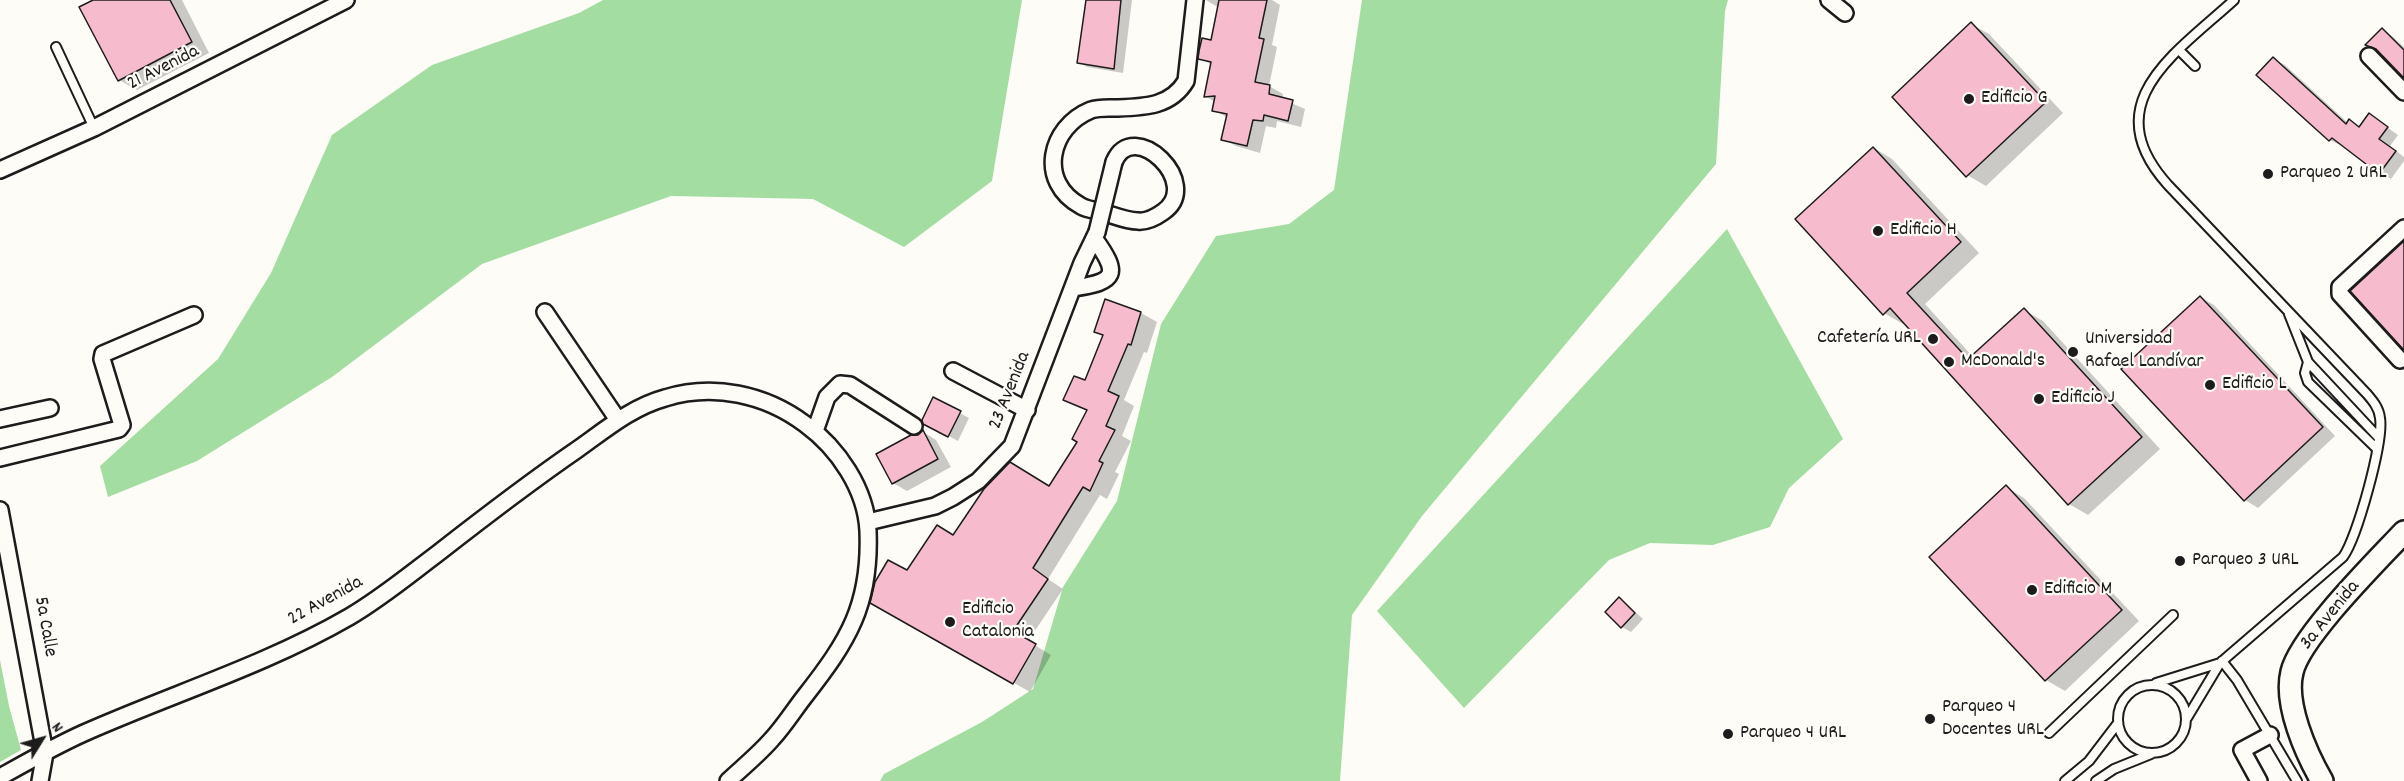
<!DOCTYPE html>
<meta charset="utf-8">
<style>
body{margin:0}
#map{position:relative;width:2404px;height:781px;overflow:hidden;background:#fdfcf7;font-family:Dekko,sans-serif}
canvas{display:block}
.north{position:absolute;left:12px;top:709px;width:60px;height:60px;-webkit-text-stroke:4px #fdfcf7;paint-order:stroke;rotate:53deg;font-size:16px;font-weight:700;line-height:24px;text-align:center;color:#1c1c1c}
.north::after{content:'';display:block;margin:auto;width:21px;height:27px;background:#1c1c1c;clip-path:polygon(50% 0,100% 100%,50% 72%,0 100%)}
</style>
<div id="map">
<canvas width="2404" height="781"></canvas>
<div class="north">N</div>
</div>
<script>
const c = document.querySelector('canvas').getContext('2d');
c.lineJoin = 'round';
function paint(path, color) { c.fillStyle = color; c.fill(path, 'evenodd'); }
function strokePath(path, color, width, dash) { c.strokeStyle = color; c.lineWidth = width; c.lineCap = dash ? 'butt' : 'round'; c.setLineDash(dash || []); c.stroke(path); }
function write(font, color, halo, rows, align = 'center') {
  c.font = font + ' Dekko,sans-serif'; c.lineWidth = 4.5; c.setLineDash([]); c.textBaseline = 'middle'; c.strokeStyle = halo; c.fillStyle = color; for (const [text, x, y, turn = 0] of rows) {
    c.save(); c.translate(x, y); c.rotate((+turn || 0) * Math.PI / 180); c.textAlign = isNaN(turn) ? turn : align; if (halo) c.strokeText(text, 0, 0); c.fillText(text, 0, 0); c.restore();
  }
}
const green = new Path2D(`
 M 603,0 L 1022,0 L 992,181 L 904,247 L 813,199 L 671,196 L 482,264 L 332,377 L 197,461 L 108,497 L 100,466 L 218,359 L 271,273 L 332,135 L 432,65 L 579,13 Z
 M 1362,0 L 1728,0 L 1725,11 L 1716,164 L 1422,516 L 1352,615 L 1340,781 L 880,781 L 884,774 L 982,722 L 1033,689 L 1063,587 L 1117,501 L 1161,324 L 1216,236 L 1289,224 L 1334,190 Z
 M 1727,229 L 1843,439 L 1789,488 L 1770,527 L 1713,545 L 1650,543 L 1609,560 L 1464,708 L 1377,611 Z
 M 0,660 L 9,706 L 21,750 L 0,762 Z`);
const shadow = new Path2D(`
 M 97,0 L 182,0 L 209,53 L 137,90 L 119,80 Z
 M 1087,0 L 1132,0 L 1123,73 L 1087,67 L 1078,62 Z
 M 1206,0 L 1272,0 L 1280,5 L 1272,45 L 1277,47 L 1269,86 L 1283,94 L 1282,99 L 1305,109 L 1301,127 L 1277,121 L 1276,128 L 1266,126 L 1260,153 L 1236,146 L 1223,139 L 1228,118 L 1214,110 L 1215,102 L 1205,96 L 1212,65 L 1200,58 L 1212,42 L 1219,8 Z
 M 1971,24 L 1989,34 L 2063,113 L 1986,186 L 1967,175 Z
 M 2382,30 L 2392,36 L 2404,47 L 2404,76 L 2378,50 L 2368,45 Z
 M 2273,59 L 2285,65 L 2348,123 L 2350,121 L 2361,127 L 2370,115 L 2398,135 L 2390,146 L 2404,157 L 2404,161 L 2391,179 L 2343,145 L 2342,146 L 2330,140 L 2258,75 Z
 M 1874,148 L 1892,159 L 1979,253 L 1925,304 L 1973,357 L 2024,310 L 2043,321 L 2160,449 L 2088,515 L 2069,504 L 1904,323 L 1903,324 L 1884,313 Z
 M 2200,297 L 2214,305 L 2335,436 L 2258,508 L 2245,500 Z
 M 1106,301 L 1141,313 L 1157,322 L 1147,353 L 1144,352 L 1124,400 L 1134,406 L 1122,436 L 1131,441 L 1115,472 L 1119,474 L 1107,499 L 1100,495 L 1048,579 L 1063,589 L 1028,641 L 1051,655 L 1030,692 L 872,602 L 954,536 L 1050,487 L 1079,441 L 1088,411 L 1065,399 L 1085,382 L 1105,337 L 1095,331 Z
 M 934,399 L 969,418 L 958,441 L 934,428 Z
 M 923,432 L 936,440 L 951,467 L 907,491 L 893,483 Z
 M 2006,487 L 2024,498 L 2139,621 L 2065,691 L 2046,680 L 1931,557 Z
 M 1619,599 L 1628,605 L 1643,619 L 1631,632 L 1622,627 Z`);
const building = new Path2D(`
 M 93,0 L 170,0 L 192,42 L 118,81 L 79,7 Z
 M 1086,0 L 1121,0 L 1114,69 L 1077,63 Z
 M 1219,0 L 1267,0 L 1259,38 L 1264,39 L 1255,82 L 1270,85 L 1269,94 L 1293,100 L 1288,121 L 1264,115 L 1263,121 L 1253,120 L 1247,146 L 1221,140 L 1227,114 L 1212,111 L 1215,96 L 1204,97 L 1211,62 L 1198,59 L 1199,51 L 1202,38 L 1211,40 Z
 M 1971,22 L 2046,102 L 1966,177 L 1892,97 Z
 M 2382,28 L 2404,50 L 2404,78 L 2376,49 L 2365,45 Z
 M 2273,57 L 2346,124 L 2349,119 L 2359,127 L 2369,113 L 2388,127 L 2379,139 L 2396,151 L 2379,174 L 2332,138 L 2329,141 L 2256,75 Z
 M 1873,147 L 1961,242 L 1907,293 L 1968,359 L 2024,308 L 2142,437 L 2068,505 L 1890,308 L 1883,315 L 1795,219 Z
 M 2404,241 L 2404,350 L 2350,291 Z
 M 2200,296 L 2323,427 L 2244,501 L 2121,369 Z
 M 1105,299 L 1141,312 L 1131,345 L 1128,344 L 1108,391 L 1119,396 L 1106,426 L 1115,430 L 1099,461 L 1103,463 L 1090,491 L 1083,487 L 1033,568 L 1048,579 L 1013,631 L 1036,644 L 1013,684 L 870,603 L 875,582 L 888,560 L 907,570 L 937,525 L 953,535 L 984,489 L 1010,462 L 1049,486 L 1077,442 L 1072,439 L 1087,410 L 1063,400 L 1074,376 L 1085,380 L 1103,335 L 1094,332 Z
 M 933,397 L 961,411 L 948,437 L 923,424 L 922,420 Z
 M 923,430 L 938,459 L 892,484 L 876,454 L 911,435 L 918,435 Z
 M 2006,485 L 2122,610 L 2045,681 L 1929,557 Z
 M 1619,597 L 1635,613 L 1621,628 L 1605,612 Z`);
const lane = new Path2D(`
 M 56,47 L 94,128
 M 2179,50 L 2195,66
 M 2289,314 L 2308,362 L 2379,438
 M 2308,362 L 2305,373 L 2308,382 L 2377,449
 M 2222,661 L 2237,680 L 2297,781
 M 2156,683 L 2220,663
 M2118 719a34 34 0 1 1 68 0a34 34 0 1 1-68 0Z
 M 2187,718 L 2220,663 L 2343,557 C 2357,538 2384,441 2380,418 C 2379,408 2373,401 2367,394 L 2168,185 C 2094,103 2176,53 2234,0
 M 2049,733 L 2173,615
 M 2065,781 L 2089,761 L 2118,723
 M 2096,781 L 2114,769 L 2151,754`);
const street = new Path2D(`
 M 1829,0 L 1845,13
 M 2369,56 L 2404,92
 M 1114,162 C 1133,116 1204,184 1163,212 C 1156,217 1147,222 1138,221 C 1125,221 1111,214 1098,211 C 1093,210 1086,209 1081,206 C 1037,182 1049,127 1091,110 C 1099,107 1110,108 1118,108 C 1146,107 1171,106 1186,81 L 1195,0
 M 0,170 L 94,128 L 346,0
 M 1073,288 C 1117,282 1120,274 1094,238
 M 545,312 L 618,420
 M 2400,360 L 2340,294 L 2340,287 L 2404,228
 M 953,371 L 1027,410
 M 0,419 L 50,408
 M 815,431 L 827,397 L 840,384 L 850,385 L 914,426
 M 0,458 L 119,429 L 122,425 L 102,359 L 103,354 L 194,315
 M 0,510 L 45,753 L 40,781
 M 868,522 L 935,506 L 953,497 L 978,481 L 1012,446 L 1082,263 L 1097,232
 M 0,777 C 27,762 55,746 84,733 C 172,694 266,665 349,617 C 380,599 409,575 437,554 C 483,518 530,482 578,449 C 605,430 632,407 665,398 C 713,383 765,394 805,424 C 838,448 866,489 868,531 C 871,605 848,641 805,696 C 794,710 784,726 772,739 C 759,754 743,767 728,781
 M 2259,781 L 2242,750 L 2270,735`);
const secondary = new Path2D(`
 M 2322,781 C 2306,753 2284,704 2292,672 C 2300,637 2377,561 2404,532`);
const streetBridge = new Path2D(`
 M 1097,232 L 1114,162`);
const markers = [
 [1969,99,6,"#1c1c1c"],
 [2268,174,6,"#1c1c1c"],
 [1878,231,6,"#1c1c1c"],
 [1933,339,6,"#1c1c1c"],
 [2073,352,6,"#1c1c1c"],
 [1949,362,6,"#1c1c1c"],
 [2210,385,6,"#1c1c1c"],
 [2039,399,6,"#1c1c1c"],
 [2180,561,6,"#1c1c1c"],
 [2032,590,6,"#1c1c1c"],
 [950,622,6,"#1c1c1c"],
 [1930,719,6,"#1c1c1c"],
 [1728,734,6,"#1c1c1c"]
];
const streetNames = [
 ["21 Avenida",164,69,-27],
 ["23 Avenida",1011,391,-68],
 ["22 Avenida",326,602,-29],
 ["3a Avenida",2331,616,-51],
 ["5a Calle",44,627,80]
];
const poiNames = [
 ["Edificio G",1981,99],
 ["Parqueo 2 URL",2280,174],
 ["Edificio H",1890,231],
 ["Cafetería URL",1921,339,"right"],
 ["Universidad",2085,340],
 ["Rafael Landívar",2085,363],
 ["McDonald's",1961,362],
 ["Edificio L",2222,385],
 ["Edificio J",2051,399],
 ["Parqueo 3 URL",2192,561],
 ["Edificio M",2044,590],
 ["Edificio",962,610],
 ["Catalonia",962,633],
 ["Parqueo 4",1942,708],
 ["Docentes URL",1942,731],
 ["Parqueo 4 URL",1740,734]
];
paint(green, '#a4dda1');
paint(shadow, '#0003');
paint(building, '#f6bcce');
strokePath(building, '#1c1c1c', 1.5);
strokePath(lane, '#1c1c1c', 12);
strokePath(street, '#1c1c1c', 20);
strokePath(secondary, '#1c1c1c', 26);
strokePath(lane, '#fdfcf7', 8);
strokePath(street, '#fdfcf7', 15);
strokePath(secondary, '#fdfcf7', 21);
strokePath(streetBridge, '#1c1c1c', 20, []);
strokePath(streetBridge, '#fdfcf7', 15);
for (const [x, y, r, color] of markers) { const dot = new Path2D(); dot.arc(x, y, r, 0, 2 * Math.PI); c.fillStyle = color; c.fill(dot); strokePath(dot, '#fdfcf7', 2); }
write('20px', '#1c1c1c', '#fdfcf7', streetNames);
write('20px', '#1c1c1c', '#fdfcf7', poiNames, 'left');
</script>
